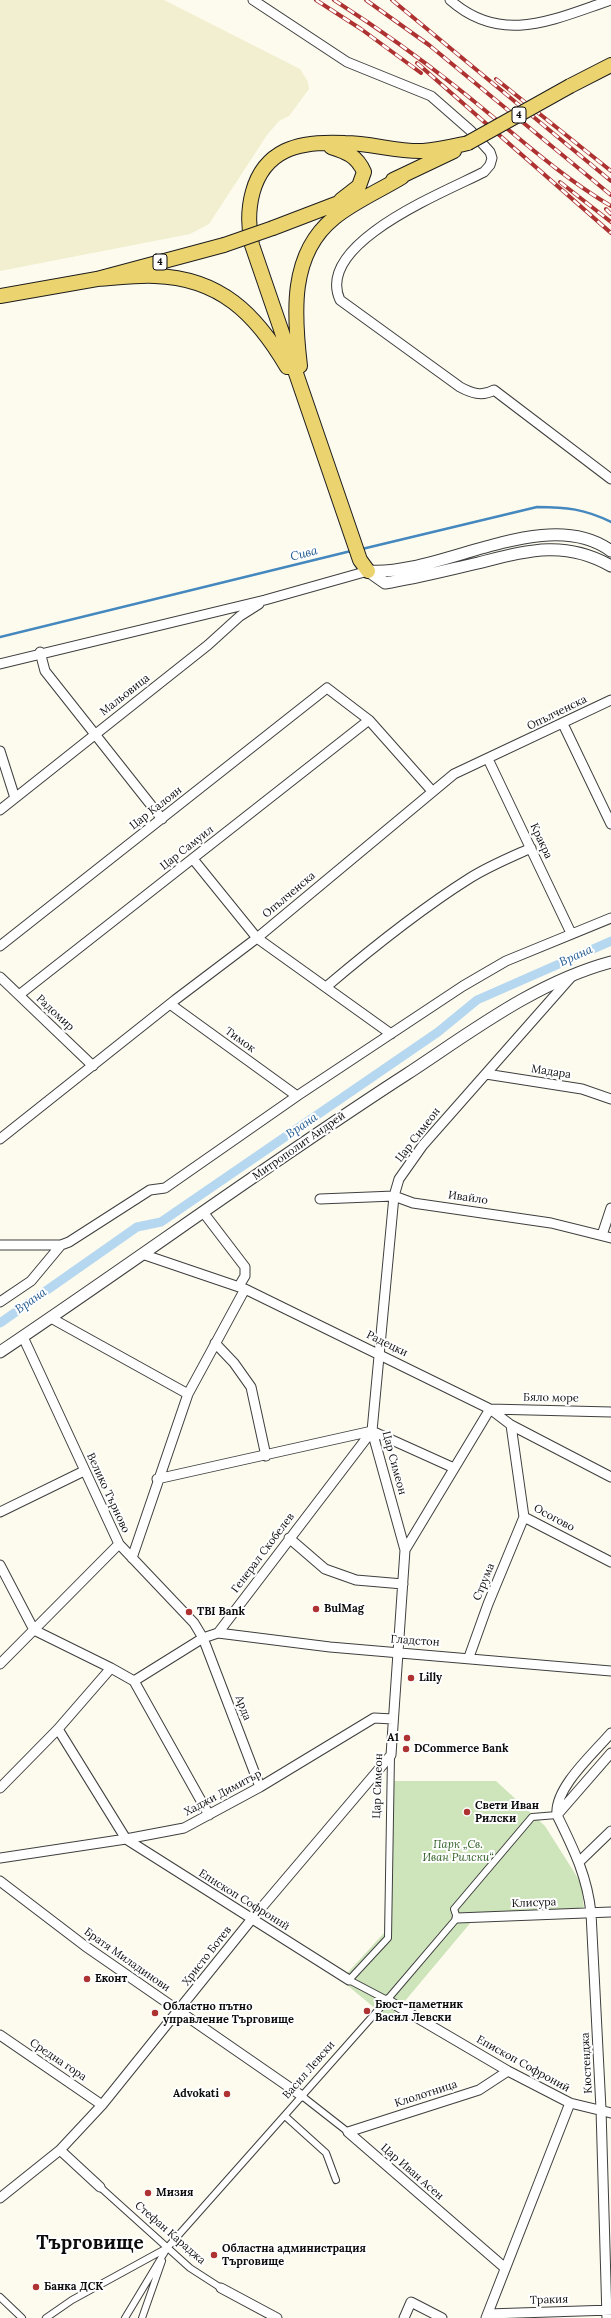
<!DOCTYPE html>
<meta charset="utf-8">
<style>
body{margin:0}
canvas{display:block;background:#fdfbed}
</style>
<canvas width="611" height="2318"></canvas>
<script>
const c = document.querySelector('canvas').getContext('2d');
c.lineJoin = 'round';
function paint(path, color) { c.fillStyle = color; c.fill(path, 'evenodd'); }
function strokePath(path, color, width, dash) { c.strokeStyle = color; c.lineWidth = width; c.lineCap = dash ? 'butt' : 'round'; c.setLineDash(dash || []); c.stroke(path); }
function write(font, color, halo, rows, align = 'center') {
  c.font = font + ' Lora,serif'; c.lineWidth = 4; c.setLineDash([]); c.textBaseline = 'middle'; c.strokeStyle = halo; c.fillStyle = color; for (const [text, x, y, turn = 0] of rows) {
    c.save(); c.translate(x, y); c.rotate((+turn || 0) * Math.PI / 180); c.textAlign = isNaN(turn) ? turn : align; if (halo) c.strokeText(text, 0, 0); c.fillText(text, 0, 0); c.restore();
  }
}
const farmland = new Path2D(`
 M 0,0 L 164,0 L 300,69 L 308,82 L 309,89 L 289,116 L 279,121 L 267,135 L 209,224 L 190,234 L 0,271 Z`);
const green = new Path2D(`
 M 388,1781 L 496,1781 L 545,1826 L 581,1883 L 585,1917 L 472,1921 L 389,2020 L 341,1980 L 384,1933 Z`);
const stream = new Path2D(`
 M 362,549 L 537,507 C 566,507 585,509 611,522
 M 0,637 L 351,551`);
const canal = new Path2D(`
 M 0,1323 L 137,1227 L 161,1222 L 438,1032 L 477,1000 L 611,941`);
const pedestrian = new Path2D(`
 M 387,2000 L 349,1980 L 388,1938 L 391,1755
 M 302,2096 L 348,2132
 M 285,2116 L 326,2153 L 336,2180
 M 100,2187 L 190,2268 L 221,2288
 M 0,2297 L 22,2318
 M 46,2318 L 72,2300 L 167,2248 L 387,2000 L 457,1918 L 454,1909 L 532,1817 L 557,1815
 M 125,2318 L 166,2250
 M 142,2318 L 162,2261`);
const minor = new Path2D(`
 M 253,0 L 347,62 L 431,96 L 471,131 L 490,152 L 492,158 L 490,165 L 484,172 C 445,192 314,243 340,300 L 460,387 C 471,393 482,397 494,390 L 611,479
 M 450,0 C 502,46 554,19 611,0
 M 40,652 L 45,671 L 162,819
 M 0,664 L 265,600 L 368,571
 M 563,724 L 611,824
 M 0,751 L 15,798
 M 488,759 L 571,933
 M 0,810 L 208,645 L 240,616 L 259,604
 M 193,859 L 257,938 L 391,1034
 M 0,946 L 327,688 L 369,720 L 432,791
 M 0,977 L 93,1066
 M 326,987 C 372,948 419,910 470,878 C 489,866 511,857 531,848
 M 19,995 L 369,720
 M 170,1004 L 297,1096
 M 486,1074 L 582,1089 L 611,1099
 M 0,1139 L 175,1000 L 257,938 L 454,774 L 611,700
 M 320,1199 L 394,1196 L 413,1203 L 551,1223 L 611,1238
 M 203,1212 L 245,1267 L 245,1276 L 239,1286
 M 602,1235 L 611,1208
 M 0,1245 L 61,1245
 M 142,1254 L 245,1289 L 490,1409 L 511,1425 L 611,1477
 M 0,1302 L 31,1281 L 61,1245 L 69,1242 L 150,1190 L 165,1188 L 297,1096 L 463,986 L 506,961 L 611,918
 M 51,1318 L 188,1394
 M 23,1337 L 119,1544 L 194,1623 L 203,1638 L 260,1787
 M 215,1343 L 234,1363 L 251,1387 L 266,1456
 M 511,1425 L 524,1517 L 611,1562
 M 157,1479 L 372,1431 L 454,1468
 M 0,1512 L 84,1471
 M 289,1538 L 325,1569 L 356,1580 L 403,1584
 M 405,1550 L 490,1409 L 611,1412
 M 132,1558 L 188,1394 L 245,1289
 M 0,1565 L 34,1630 L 111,1668 L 134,1681 L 209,1815
 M 218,1633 L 330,1647 L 611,1671
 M 469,1657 L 488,1604 L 524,1517
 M 0,1664 L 119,1544
 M 134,1681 L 203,1638 L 218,1633 L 372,1431
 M 58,1729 L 126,1839 L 349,1980
 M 0,1788 L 58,1729 L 111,1668
 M 557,1815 L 611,1753
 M 0,1858 L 126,1839 L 184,1828 L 260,1787 L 374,1718 L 393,1719
 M 580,1861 L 611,1831
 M 0,1881 L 85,1946 L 302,2096
 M 457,1918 L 611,1912
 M 387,2000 L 508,2071 L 570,2103 L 611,2113
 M 0,2035 L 102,2105
 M 348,2132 L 505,2268
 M 348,2132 L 479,2090 L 508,2071
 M 60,2150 L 100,2187
 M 0,2198 L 60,2150 L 102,2105 L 251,1920 L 391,1755 L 405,1550 L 372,1431 L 394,1196 L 399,1179 L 423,1145 L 572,976
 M 221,2288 L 277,2318
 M 488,2314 L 611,2310
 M 404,2318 L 411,2302 L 442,2318
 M 486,2318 L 570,2103
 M 607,2318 L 601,2109 L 591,1913 C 587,1875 573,1848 557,1815 C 554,1788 594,1753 611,1733`);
const tertiary = new Path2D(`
 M 368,571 L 385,583 C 416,578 447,570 478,563 C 526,551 564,539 611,566
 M 368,571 C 439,577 546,503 611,551
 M 0,1352 C 137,1260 269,1163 407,1074 C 471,1032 536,982 611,962`);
const primary = new Path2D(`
 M 570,86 L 611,65
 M 331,147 C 347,152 357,156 364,172 L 359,186 L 341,200
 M 393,180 L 454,151
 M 273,228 L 354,197
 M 97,279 C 116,278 136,275 155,276 C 220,278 256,314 287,367
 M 0,296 L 97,279 L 224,245
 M 300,366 C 294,315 289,254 334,218 C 353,202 381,190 402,177
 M 368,571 L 360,560 L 252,245 C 245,212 250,168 285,151 C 301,143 326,142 345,143 C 371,143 397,152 423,151 C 438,150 454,146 468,143`);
const rail = new Path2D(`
 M 316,0 L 361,29 L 421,73
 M 334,0 C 376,27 416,55 455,86 C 506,126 555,173 611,206
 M 366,0 L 429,45 L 611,195
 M 392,0 L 611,181
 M 417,63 L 611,233
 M 496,79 L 611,171
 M 560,182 L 611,222
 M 606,209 L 611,214`);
const primaryBridge = new Path2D(`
 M 468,143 L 570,86
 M 224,245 L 273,228`);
const markers = [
 [316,1609,4,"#ae3232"],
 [189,1612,4,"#ae3232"],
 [411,1678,4,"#ae3232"],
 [407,1738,4,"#ae3232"],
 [406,1749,4,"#ae3232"],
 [467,1812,4,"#ae3232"],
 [87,1979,4,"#ae3232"],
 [367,2011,4,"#ae3232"],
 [155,2013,4,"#ae3232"],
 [227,2094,4,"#ae3232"],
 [148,2193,4,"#ae3232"],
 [214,2255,4,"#ae3232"],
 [36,2287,4,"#ae3232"]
];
const shields = [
 [519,115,14],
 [160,262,14]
];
const shieldNames = [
 ["4",519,115],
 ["4",160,262]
];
const streetNames = [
 ["Мальовица",125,695,-38],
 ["Опълченска",557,713,-26],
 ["Цар Калоян",156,808,-38],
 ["Кракра",541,841,65],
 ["Цар Самуил",187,848,-38],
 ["Опълченска",289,895,-40],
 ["Радомир",55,1013,43],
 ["Тимок",240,1040,36],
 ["Мадара",551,1072,9],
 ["Цар Симеон",418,1135,-52],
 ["Митрополит Андрей",299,1146,-35],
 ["Ивайло",468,1198,8],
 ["Радецки",387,1344,26],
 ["Бяло море",551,1398,1],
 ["Цар Симеон",394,1463,75],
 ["Велико Търново",108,1493,65],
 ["Осогово",554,1518,28],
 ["Генерал Скобелев",263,1553,-53],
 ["Струма",484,1582,-68],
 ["Гладстон",415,1641,4],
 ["Арда",243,1708,69],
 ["Цар Симеон",378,1786,-88],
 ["Хаджи Димитър",223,1793,-28],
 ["Епископ Софроний",244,1900,32],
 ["Клисура",534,1903,-2],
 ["Христо Ботев",207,1956,-52],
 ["Братя Миладинови",127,1960,35],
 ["Средна гора",58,2060,34],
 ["Кюстенджа",587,2063,-93],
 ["Епископ Софроний",523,2064,29],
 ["Васил Левски",309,2070,-49],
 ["Клолотница",426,2094,-18],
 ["Цар Иван Асен",412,2172,41],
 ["Стефан Караджа",170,2233,41],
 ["Тракия",549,2300,-2]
];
const poiNames = [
 ["BulMag",324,1609],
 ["TBI Bank",197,1612],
 ["Lilly",419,1678],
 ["A1",399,1738,"right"],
 ["DCommerce Bank",414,1749],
 ["Свети Иван",475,1806],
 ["Рилски",475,1819],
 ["Еконт",95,1979],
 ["Бюст-паметник",375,2005],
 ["Васил Левски",375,2018],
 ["Областно пътно",163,2007],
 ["управление Търговище",163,2020],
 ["Advokati",219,2094,"right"],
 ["Мизия",156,2193],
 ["Областна администрация",222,2249],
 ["Търговище",222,2262],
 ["Банка ДСК",44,2287]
];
const parkNames = [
 ["Парк „Св.",458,1845],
 ["Иван Рилски“",458,1858]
];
const waterNames = [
 ["Сива",304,554,-14],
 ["Врана",576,956,-24],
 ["Врана",302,1126,-34],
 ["Врана",31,1301,-35]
];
const townNames = [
 ["Търговище",90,2244]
];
paint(farmland, '#f1efcf');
paint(green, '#cee4ba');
strokePath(stream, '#4488bf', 2.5);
strokePath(canal, '#b6d7f0', 9);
strokePath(pedestrian, '#3f3f3f', 8);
strokePath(minor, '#3f3f3f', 11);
strokePath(tertiary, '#3f3f3f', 13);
strokePath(primary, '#1d1d1d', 16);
strokePath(pedestrian, '#fff', 6);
strokePath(minor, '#fff', 9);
strokePath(tertiary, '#fff', 11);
strokePath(primary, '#ebd36f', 14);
strokePath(rail, '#ae3232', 4);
strokePath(rail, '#fff', 2.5, [8]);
strokePath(primaryBridge, '#1d1d1d', 16, []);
strokePath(primaryBridge, '#ebd36f', 14);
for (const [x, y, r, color] of markers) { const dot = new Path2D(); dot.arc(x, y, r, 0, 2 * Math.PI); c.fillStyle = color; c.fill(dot); strokePath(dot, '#fff', 1.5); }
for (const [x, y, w] of shields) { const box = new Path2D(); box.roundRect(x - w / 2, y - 8, w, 16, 3); c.fillStyle = '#fff'; c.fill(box); strokePath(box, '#0c0c0c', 1); }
write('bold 10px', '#0c0c0c', null, shieldNames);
write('11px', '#0c0c0c', '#fff', streetNames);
write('bold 11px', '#0c0c0c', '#fff', poiNames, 'left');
write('italic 11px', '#2c5d23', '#fff', parkNames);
write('italic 12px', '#225b91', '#fff', waterNames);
write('bold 19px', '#0c0c0c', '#fff', townNames);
</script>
